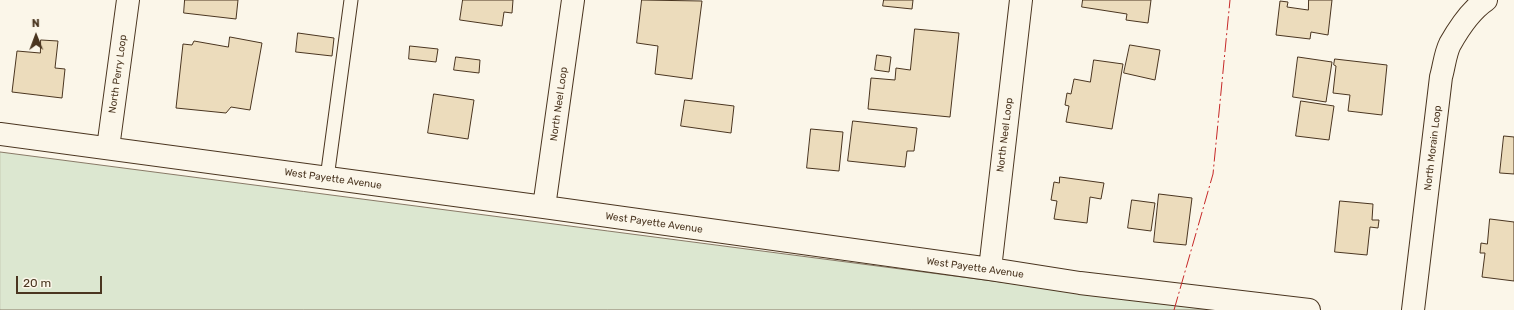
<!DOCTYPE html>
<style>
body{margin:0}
#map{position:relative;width:1514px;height:310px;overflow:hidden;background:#fbf6e9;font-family:Rubik,sans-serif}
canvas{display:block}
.north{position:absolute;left:16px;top:16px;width:40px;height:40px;-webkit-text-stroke:3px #fbf6e9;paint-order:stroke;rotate:359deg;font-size:11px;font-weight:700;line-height:16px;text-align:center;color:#4a3520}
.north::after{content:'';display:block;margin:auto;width:14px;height:18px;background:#4a3520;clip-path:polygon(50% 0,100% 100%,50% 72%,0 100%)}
.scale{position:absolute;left:16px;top:276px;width:86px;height:18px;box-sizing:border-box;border:2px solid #4a3520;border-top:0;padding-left:5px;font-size:12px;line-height:14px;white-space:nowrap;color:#4a3520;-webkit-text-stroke:3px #fbf6e9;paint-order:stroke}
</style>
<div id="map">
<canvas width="1514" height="310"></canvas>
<div class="north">N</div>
<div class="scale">20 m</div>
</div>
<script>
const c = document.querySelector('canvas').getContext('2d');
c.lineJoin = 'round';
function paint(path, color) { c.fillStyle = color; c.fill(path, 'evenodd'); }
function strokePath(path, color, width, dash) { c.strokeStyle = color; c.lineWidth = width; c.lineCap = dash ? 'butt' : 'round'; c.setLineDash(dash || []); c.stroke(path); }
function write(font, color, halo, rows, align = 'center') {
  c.font = font + ' Rubik,sans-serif'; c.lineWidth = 3; c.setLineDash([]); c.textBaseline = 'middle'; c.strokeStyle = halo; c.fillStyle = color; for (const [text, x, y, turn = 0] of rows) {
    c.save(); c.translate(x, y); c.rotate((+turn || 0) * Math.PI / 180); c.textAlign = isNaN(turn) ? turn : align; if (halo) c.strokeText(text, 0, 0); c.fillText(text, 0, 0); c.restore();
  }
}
const green = new Path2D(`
 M 0,152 L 1216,310 L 0,310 Z`);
const building = new Path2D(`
 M 185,0 L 238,0 L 236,19 L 184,13 Z
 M 463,0 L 513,0 L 512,13 L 504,12 L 502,26 L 460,20 Z
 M 642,0 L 702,1 L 692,79 L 655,74 L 658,46 L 637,43 Z
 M 884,0 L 913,0 L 912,9 L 883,6 Z
 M 1083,0 L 1151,0 L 1148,23 L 1126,20 L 1127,14 L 1082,7 Z
 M 1309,0 L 1332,0 L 1328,35 L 1311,32 L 1310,39 L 1276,35 L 1280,1 L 1288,2 L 1287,7 L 1308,10 Z
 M 915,29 L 959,33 L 950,117 L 868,109 L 871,78 L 895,80 L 896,68 L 910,70 Z
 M 298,33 L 334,38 L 332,56 L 296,52 Z
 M 230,37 L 262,43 L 250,110 L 231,107 L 226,113 L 176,108 L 183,44 L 192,45 L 194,41 L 228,47 Z
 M 41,40 L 58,41 L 55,68 L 65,69 L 62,98 L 12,92 L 17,51 L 40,53 Z
 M 1130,45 L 1160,50 L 1155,80 L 1124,73 Z
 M 410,46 L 438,49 L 436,62 L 409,59 Z
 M 877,55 L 891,57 L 889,72 L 875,70 Z
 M 456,57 L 480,60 L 479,73 L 454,70 Z
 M 1298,57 L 1332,62 L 1326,102 L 1293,97 Z
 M 1335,59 L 1387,65 L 1382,115 L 1348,111 L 1350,95 L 1333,93 L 1336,66 L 1334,65 Z
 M 1094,60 L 1123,64 L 1112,129 L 1066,122 L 1069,106 L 1065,105 L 1067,93 L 1071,94 L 1074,79 L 1090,82 Z
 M 434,94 L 474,100 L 468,139 L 428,133 Z
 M 685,100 L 734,106 L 731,133 L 681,126 Z
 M 1301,101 L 1334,106 L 1329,140 L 1296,136 Z
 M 853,121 L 917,128 L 914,151 L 907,151 L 905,167 L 848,161 Z
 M 811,129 L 843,132 L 839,171 L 807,168 Z
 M 1504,136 L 1514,137 L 1514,174 L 1500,173 Z
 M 1060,177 L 1104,183 L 1101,199 L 1090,197 L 1087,223 L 1054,219 L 1057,201 L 1051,200 L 1054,182 L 1059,183 Z
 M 1159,194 L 1192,198 L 1186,245 L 1154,242 Z
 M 1132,200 L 1155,203 L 1151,231 L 1128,228 Z
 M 1340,201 L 1373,204 L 1372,220 L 1379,220 L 1378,228 L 1370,227 L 1367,255 L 1335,252 Z
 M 1490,219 L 1514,222 L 1514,281 L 1482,277 L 1485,253 L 1480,253 L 1481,243 L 1487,244 Z`);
const lane = new Path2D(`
 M 327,178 L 351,0`);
const street = new Path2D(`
 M 0,134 L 544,207 L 990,269 L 1080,283 L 1309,310
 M 108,148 L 128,0
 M 544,207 L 573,0
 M 990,269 L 1021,0
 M 1413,310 L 1441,77 C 1444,67 1445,54 1450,44 C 1459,28 1471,10 1486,0`);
const power = new Path2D(`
 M 1174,310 L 1213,174 L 1230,0`);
const streetNames = [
 ["North Perry Loop",118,74,-82],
 ["North Neel Loop",559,104,-82],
 ["North Neel Loop",1005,135,-83],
 ["North Morain Loop",1433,148,-83],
 ["West Payette Avenue",333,179,8],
 ["West Payette Avenue",654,223,8],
 ["West Payette Avenue",975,268,8]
];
paint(green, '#dce7d0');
strokePath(green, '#887966', 1);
paint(building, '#ecdcbc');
strokePath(building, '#4a3520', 1);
strokePath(lane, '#4a3520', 15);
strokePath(street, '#4a3520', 24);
strokePath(lane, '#fbf6e9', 13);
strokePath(street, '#fbf6e9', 22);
strokePath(power, '#c62828', 1, [14, 3, 2, 3]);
write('10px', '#4a3520', '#fbf6e9', streetNames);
</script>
